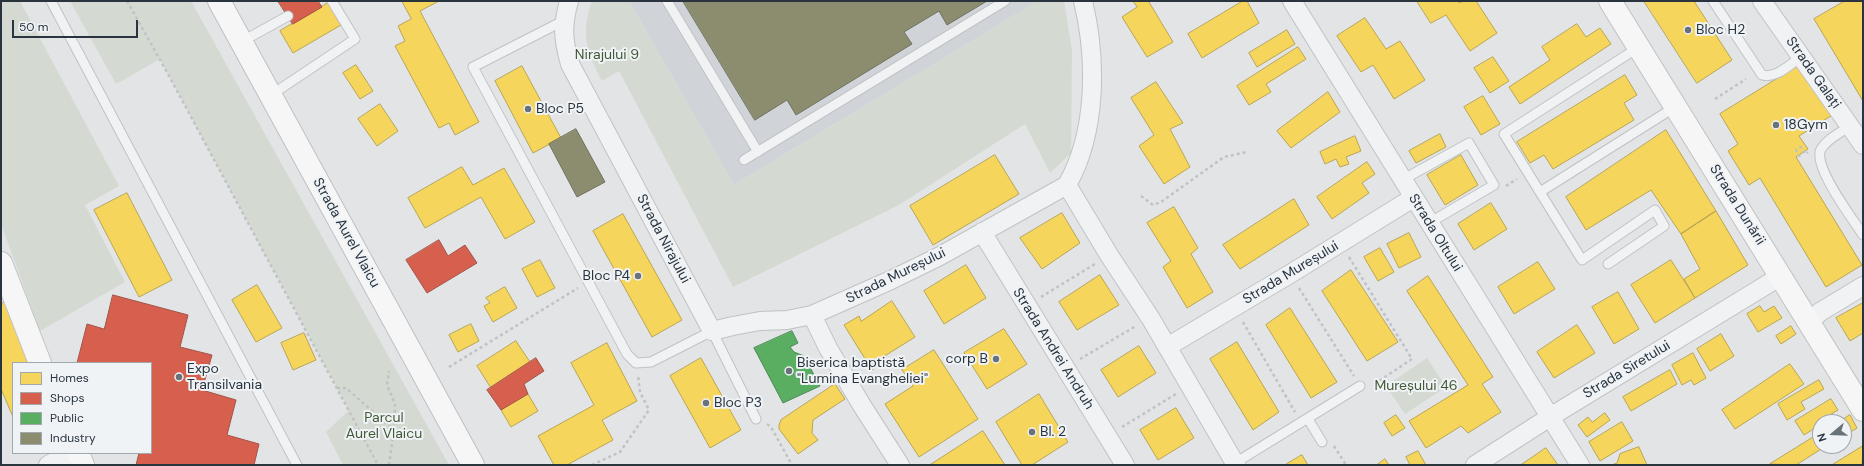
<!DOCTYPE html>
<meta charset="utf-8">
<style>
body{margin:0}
#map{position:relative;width:1864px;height:466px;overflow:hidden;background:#e2e4e6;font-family:"DM Sans",sans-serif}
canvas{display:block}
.frame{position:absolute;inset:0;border:2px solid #29343f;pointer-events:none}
.legend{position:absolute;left:12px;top:362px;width:140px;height:92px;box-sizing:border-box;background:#f0f3f6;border:1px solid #a0a7ad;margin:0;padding:5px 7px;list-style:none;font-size:12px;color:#29343f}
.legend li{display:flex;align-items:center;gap:8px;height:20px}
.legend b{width:20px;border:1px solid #a0a7ad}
.north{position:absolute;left:1812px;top:414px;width:40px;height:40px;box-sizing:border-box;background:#f0f3f6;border:1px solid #a0a7ad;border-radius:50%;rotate:251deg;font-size:11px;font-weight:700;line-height:16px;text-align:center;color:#29343f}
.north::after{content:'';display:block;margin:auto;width:14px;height:18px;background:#6a7279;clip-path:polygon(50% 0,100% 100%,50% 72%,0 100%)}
.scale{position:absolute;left:12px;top:20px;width:126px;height:18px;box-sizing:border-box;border:2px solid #29343f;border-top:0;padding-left:5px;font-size:12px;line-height:14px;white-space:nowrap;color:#29343f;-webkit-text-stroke:3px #f0f3f6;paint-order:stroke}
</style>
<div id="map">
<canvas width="1864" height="466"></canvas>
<div class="frame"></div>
<ul class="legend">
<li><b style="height:11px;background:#f6d55c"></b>Homes</li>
<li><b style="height:11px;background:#d6604d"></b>Shops</li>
<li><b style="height:11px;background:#5aae61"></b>Public</li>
<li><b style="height:11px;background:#8c8c6e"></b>Industry</li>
</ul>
<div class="north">N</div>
<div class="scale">50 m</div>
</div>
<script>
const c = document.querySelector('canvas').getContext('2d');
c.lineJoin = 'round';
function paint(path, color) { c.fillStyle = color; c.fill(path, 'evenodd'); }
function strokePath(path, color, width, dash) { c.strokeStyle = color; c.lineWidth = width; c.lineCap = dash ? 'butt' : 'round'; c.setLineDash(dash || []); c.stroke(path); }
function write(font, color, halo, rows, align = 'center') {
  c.font = font + ' "DM Sans",sans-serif'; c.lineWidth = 4; c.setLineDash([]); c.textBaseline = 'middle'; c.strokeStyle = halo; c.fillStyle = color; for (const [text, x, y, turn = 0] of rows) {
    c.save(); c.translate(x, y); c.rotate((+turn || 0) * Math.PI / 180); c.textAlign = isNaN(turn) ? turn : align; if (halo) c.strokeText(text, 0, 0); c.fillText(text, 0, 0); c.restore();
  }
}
const built = new Path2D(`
 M 629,1 L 1038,1 L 734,185 Z`);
const green = new Path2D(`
 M 1,1 L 20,1 L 119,186 L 85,205 L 125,282 L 40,331 L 1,224 Z
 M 70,1 L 191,1 L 449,465 L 343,465 L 326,432 L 349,410 L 160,59 L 116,84 Z
 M 592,1 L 629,1 L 734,185 L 1038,1 L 1064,1 L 1072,51 L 1071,153 L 1050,173 L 1025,124 L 899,205 L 733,287 L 619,71 L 602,81 C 587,52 580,33 592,1 Z
 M 1427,358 L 1446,387 L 1405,414 L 1386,386 Z`);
const homes = new Path2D(`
 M 402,1 L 439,1 L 420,11 L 479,122 L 455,135 L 449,123 L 439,128 L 395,46 L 405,41 L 398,26 L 411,19 Z
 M 1133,1 L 1151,1 L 1149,2 L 1173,42 L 1147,57 L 1122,17 L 1137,7 Z
 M 1243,1 L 1247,1 L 1259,23 L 1202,58 L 1188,34 Z
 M 1417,1 L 1458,1 L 1459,3 L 1463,1 L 1476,1 L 1497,33 L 1470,51 L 1446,15 L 1431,23 Z
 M 1644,1 L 1694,1 L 1732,60 L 1697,83 Z
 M 1845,1 L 1863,1 L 1863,101 L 1814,19 Z
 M 328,3 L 341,25 L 293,53 L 280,31 Z
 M 1365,18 L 1386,49 L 1400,41 L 1425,80 L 1394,99 L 1373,65 L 1361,72 L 1337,36 Z
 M 1577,24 L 1586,37 L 1600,28 L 1611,44 L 1520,104 L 1509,87 L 1550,60 L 1542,47 Z
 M 1287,30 L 1295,44 L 1257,67 L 1249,53 Z
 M 1298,47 L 1306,59 L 1266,84 L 1271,92 L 1249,105 L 1237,86 Z
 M 1493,57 L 1509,81 L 1490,93 L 1474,68 Z
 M 1803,63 L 1834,114 L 1799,136 L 1808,149 L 1796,157 L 1862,265 L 1826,287 L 1760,178 L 1749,185 L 1728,151 L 1738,144 L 1720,114 Z
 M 356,65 L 373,91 L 360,99 L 343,73 Z
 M 522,66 L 561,138 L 533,153 L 495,81 Z
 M 1625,75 L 1637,95 L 1624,103 L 1634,120 L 1553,169 L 1544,155 L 1530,163 L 1517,142 Z
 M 1156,82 L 1183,123 L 1170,129 L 1190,167 L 1164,184 L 1139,146 L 1154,135 L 1131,98 Z
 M 1328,92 L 1340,112 L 1291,148 L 1277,131 Z
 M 1483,96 L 1500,124 L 1481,135 L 1464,107 Z
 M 380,104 L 398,131 L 377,146 L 358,119 Z
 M 1666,130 L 1716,211 L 1681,234 L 1651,190 L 1586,230 L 1566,197 Z
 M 1440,134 L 1446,147 L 1416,163 L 1409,151 Z
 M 1355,136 L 1361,151 L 1346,157 L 1349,164 L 1340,167 L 1336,159 L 1325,164 L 1320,152 Z
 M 995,155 L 1019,194 L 933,245 L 910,206 Z
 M 1461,155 L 1478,185 L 1445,205 L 1427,175 Z
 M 1367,162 L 1375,174 L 1362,183 L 1369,193 L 1332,219 L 1317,197 Z
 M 462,167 L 473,185 L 504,168 L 535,222 L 505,239 L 481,197 L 425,228 L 408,198 Z
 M 127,193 L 172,280 L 139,297 L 94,210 Z
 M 1294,199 L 1309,225 L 1240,269 L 1223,245 Z
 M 1491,203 L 1507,229 L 1474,250 L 1458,224 Z
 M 1174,207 L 1198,248 L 1191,254 L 1213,292 L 1187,308 L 1163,267 L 1171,261 L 1147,223 Z
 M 1716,211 L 1748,265 L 1695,298 L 1684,279 L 1700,269 L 1681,234 Z
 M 1062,213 L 1080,243 L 1042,269 L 1020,238 Z
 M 623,214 L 682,320 L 652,337 L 593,231 Z
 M 1409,233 L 1421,257 L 1399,268 L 1387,244 Z
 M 1380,248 L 1394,272 L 1378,281 L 1364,257 Z
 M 540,260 L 555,288 L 537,297 L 522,269 Z
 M 1671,260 L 1695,298 L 1655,323 L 1631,285 Z
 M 1538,262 L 1555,289 L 1514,314 L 1498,287 Z
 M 966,265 L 986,298 L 944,324 L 924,291 Z
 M 1351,270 L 1398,342 L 1367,361 L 1322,291 Z
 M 1100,275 L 1119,305 L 1077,330 L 1059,302 Z
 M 1428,276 L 1493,377 L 1482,384 L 1501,412 L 1468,433 L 1461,426 L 1426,448 L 1409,421 L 1468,385 L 1407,291 Z
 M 257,285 L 282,328 L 256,342 L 232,300 Z
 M 505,287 L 517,308 L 493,322 L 484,306 L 490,303 L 486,298 Z
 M 1618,292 L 1639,329 L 1614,344 L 1592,307 Z
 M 892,301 L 915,337 L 883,357 L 885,361 L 872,370 L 844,325 L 859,316 L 861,321 Z
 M 5,302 L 30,363 L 13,363 L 13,417 L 1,389 L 1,304 Z
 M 1863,303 L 1863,333 L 1850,341 L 1836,318 Z
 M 1760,306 L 1764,312 L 1774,306 L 1782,318 L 1758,332 L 1747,314 Z
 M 1290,308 L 1337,382 L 1311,398 L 1266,325 Z
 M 471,324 L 479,341 L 458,352 L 449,335 Z
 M 1577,325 L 1595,353 L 1554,378 L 1537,352 Z
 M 1791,326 L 1796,334 L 1781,344 L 1776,336 Z
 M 1004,329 L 1027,364 L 987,389 L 964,353 Z
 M 304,333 L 316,360 L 293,370 L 281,343 Z
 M 1721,334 L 1734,356 L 1710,371 L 1697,349 Z
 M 516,341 L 530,362 L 491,388 L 477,366 Z
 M 1237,342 L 1279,412 L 1253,430 L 1210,359 Z
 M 607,343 L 637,401 L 602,420 L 613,440 L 567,465 L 554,465 L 538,436 L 594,405 L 571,363 Z
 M 1139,346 L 1156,373 L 1118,397 L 1101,370 Z
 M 934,350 L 978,419 L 919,457 L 885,404 L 913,386 L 902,370 Z
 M 1693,353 L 1706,378 L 1694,385 L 1691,380 L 1682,385 L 1672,365 Z
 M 701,358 L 741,430 L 710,448 L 670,376 Z
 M 1790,364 L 1804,384 L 1735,429 L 1722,410 Z
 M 1670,370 L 1677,384 L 1631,411 L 1623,397 Z
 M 1819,380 L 1824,389 L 1801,402 L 1805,409 L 1787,420 L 1778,404 Z
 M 835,384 L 845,399 L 813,420 L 812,433 L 818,440 L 798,454 L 779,429 L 779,425 L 781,420 Z
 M 528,394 L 538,411 L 511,427 L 501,410 Z
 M 1039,394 L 1068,442 L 1032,465 L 1022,465 L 996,422 Z
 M 1831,399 L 1838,410 L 1818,422 L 1820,425 L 1804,435 L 1795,421 Z
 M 1176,408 L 1194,438 L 1158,460 L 1140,430 Z
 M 1605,413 L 1610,420 L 1587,437 L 1578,425 L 1588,417 L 1592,422 Z
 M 1396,415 L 1405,428 L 1392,436 L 1384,423 Z
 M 1850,415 L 1857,428 L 1844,436 L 1844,422 L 1839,422 Z
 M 1622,422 L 1633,441 L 1600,461 L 1589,442 Z
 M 983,431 L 1005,465 L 930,465 Z
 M 1820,433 L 1820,446 L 1826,446 L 1796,465 L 1770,464 Z
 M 1863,446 L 1862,465 L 1832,465 Z
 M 1639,447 L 1647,465 L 1612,465 L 1617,463 L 1620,454 Z
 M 1546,448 L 1558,465 L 1521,465 Z
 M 1418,451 L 1426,465 L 1410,465 L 1406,457 Z
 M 1302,455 L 1308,465 L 1285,465 Z
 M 1385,459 L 1389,465 L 1377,465 Z`);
const shops = new Path2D(`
 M 278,1 L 318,1 L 322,7 L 293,24 Z
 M 439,240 L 448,256 L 465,245 L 477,263 L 427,293 L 406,260 Z
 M 113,295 L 188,315 L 180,347 L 212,355 L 202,390 L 236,400 L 227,435 L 259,444 L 254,465 L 136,465 L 139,453 L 151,453 L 151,363 L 77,363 L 87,324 L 104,329 Z
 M 536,358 L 544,371 L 524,384 L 528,394 L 501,410 L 487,390 Z`);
const public = new Path2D(`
 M 792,331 L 798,343 L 790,347 L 794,352 L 804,356 L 820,386 L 783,403 L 754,348 Z`);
const industry = new Path2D(`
 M 683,1 L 987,1 L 947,25 L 939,11 L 904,32 L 912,44 L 796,115 L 787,100 L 755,120 Z
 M 576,129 L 605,182 L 577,197 L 549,144 Z`);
const path = new Path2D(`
 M 127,1 L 168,74 L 378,465
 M 1715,99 L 1746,79
 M 1800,157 L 1796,150 L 1801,147 L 1805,154 L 1808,152
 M 1506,186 L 1517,179
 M 1141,196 L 1153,205 L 1161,202 L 1224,157 L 1247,152
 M 1349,257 L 1412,359 L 1373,385
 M 1299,288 L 1354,376
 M 1041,297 L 1095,264
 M 1243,322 L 1295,412
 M 1080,359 L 1136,326
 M 449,367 L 578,288
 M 337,388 L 346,388 L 394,430 L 395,404 L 387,385 L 389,371
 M 767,424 L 771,427 L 792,465
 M 1122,427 L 1176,394
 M 1334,446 L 1346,465
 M 389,465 L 394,430
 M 592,465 L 620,452 L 649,410 L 640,392 L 638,375`);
const lane = new Path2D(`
 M 51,1 L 297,465
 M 667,1 L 758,152
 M 1713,1 L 1762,75 C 1776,79 1790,64 1801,57
 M 565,20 L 473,67 L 627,354 L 636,363 L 651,362 L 712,331 L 756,419
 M 241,42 L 288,16
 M 271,95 L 355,39 L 332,1
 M 1850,126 C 1840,133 1827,139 1821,149 C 1812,166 1853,219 1863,235
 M 744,160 L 1005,1
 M 1402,180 L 1469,143 L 1494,185 L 1429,223
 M 1540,192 L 1675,107
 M 1608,264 L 1664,226 L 1655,210 L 1582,260 L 1504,134 L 1639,47
 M 1308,419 L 1322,442
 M 1235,463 L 1360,386`);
const street = new Path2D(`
 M 569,1 C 562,26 563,40 570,64 L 712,331 L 733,326 L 760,321 L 787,320 L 812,315 L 891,280 L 940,256 L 1067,185 C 1097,132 1097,59 1083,1
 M 1292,1 L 1580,465
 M 1762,1 L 1863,145
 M 1067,185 L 1109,255 L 1151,319 L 1236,465
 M 982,232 L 1125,465
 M 812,315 L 828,348 L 861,404 L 900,465
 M 1809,322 L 1820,312 L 1863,286
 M 1167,347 L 1290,274 L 1413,198
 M 48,465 L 71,453
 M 1475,465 L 1550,417 L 1781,276`);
const secondary = new Path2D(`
 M 1610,1 L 1863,410
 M 1,263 L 40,363
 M 78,453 L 83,465`);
const primary = new Path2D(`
 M 219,1 L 473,465`);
const markers = [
 [1688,30,4,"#6a7279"],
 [528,109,4,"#6a7279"],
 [1776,125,4,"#6a7279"],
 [638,276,4,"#6a7279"],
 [996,359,4,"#6a7279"],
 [789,371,4,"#6a7279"],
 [179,377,4,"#6a7279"],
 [706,403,4,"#6a7279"],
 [1032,432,4,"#6a7279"]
];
const poiNames = [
 ["Bloc H2",1696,30],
 ["Bloc P5",536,109],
 ["18Gym",1784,125],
 ["Bloc P4",630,276,"right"],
 ["corp B",988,359,"right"],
 ["Biserica baptistă",797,363],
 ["\"Lumina Evangheliei\"",797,379],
 ["Expo",187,369],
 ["Transilvania",187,385],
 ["Bloc P3",714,403],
 ["Bl. 2",1040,432]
];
const parkNames = [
 ["Nirajului 9",607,55],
 ["Mureșului 46",1416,386],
 ["Parcul",384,418],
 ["Aurel Vlaicu",384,434]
];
const streetNames = [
 ["Strada Galați",1813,73,55],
 ["Strada Dunării",1737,205,58],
 ["Strada Aurel Vlaicu",346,233,61],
 ["Strada Oltului",1435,233,58],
 ["Strada Nirajului",663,239,62],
 ["Strada Mureșului",1291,273,-31],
 ["Strada Mureșului",896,276,-26],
 ["Strada Andrei Andruh",1053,349,58],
 ["Strada Siretului",1627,370,-31]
];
paint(built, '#d0d4d9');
paint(green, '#d4dad2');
paint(homes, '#f6d55c');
strokePath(homes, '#b8a553', 1);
paint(shops, '#d6604d');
strokePath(shops, '#a25349', 1);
paint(public, '#5aae61');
strokePath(public, '#4b8957', 1);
paint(industry, '#8c8c6e');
strokePath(industry, '#6e7260', 1);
strokePath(lane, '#c0c2c4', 11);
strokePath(street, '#c0c2c4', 20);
strokePath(secondary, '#c0c2c4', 24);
strokePath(primary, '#bec1c4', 24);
strokePath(path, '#c0c3c5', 2.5, [3, 3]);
strokePath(lane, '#f1f2f4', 9);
strokePath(street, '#f1f2f4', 18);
strokePath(secondary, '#f6f6f6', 22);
strokePath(primary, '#f6f6f6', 22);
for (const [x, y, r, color] of markers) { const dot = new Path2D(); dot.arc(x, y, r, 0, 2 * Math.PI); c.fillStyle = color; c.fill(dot); strokePath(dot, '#f0f3f6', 1.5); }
write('14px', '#29343f', '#f0f3f6', poiNames, 'left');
write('14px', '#425a37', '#f0f3f6', parkNames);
write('14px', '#29343f', '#f0f3f6', streetNames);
</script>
